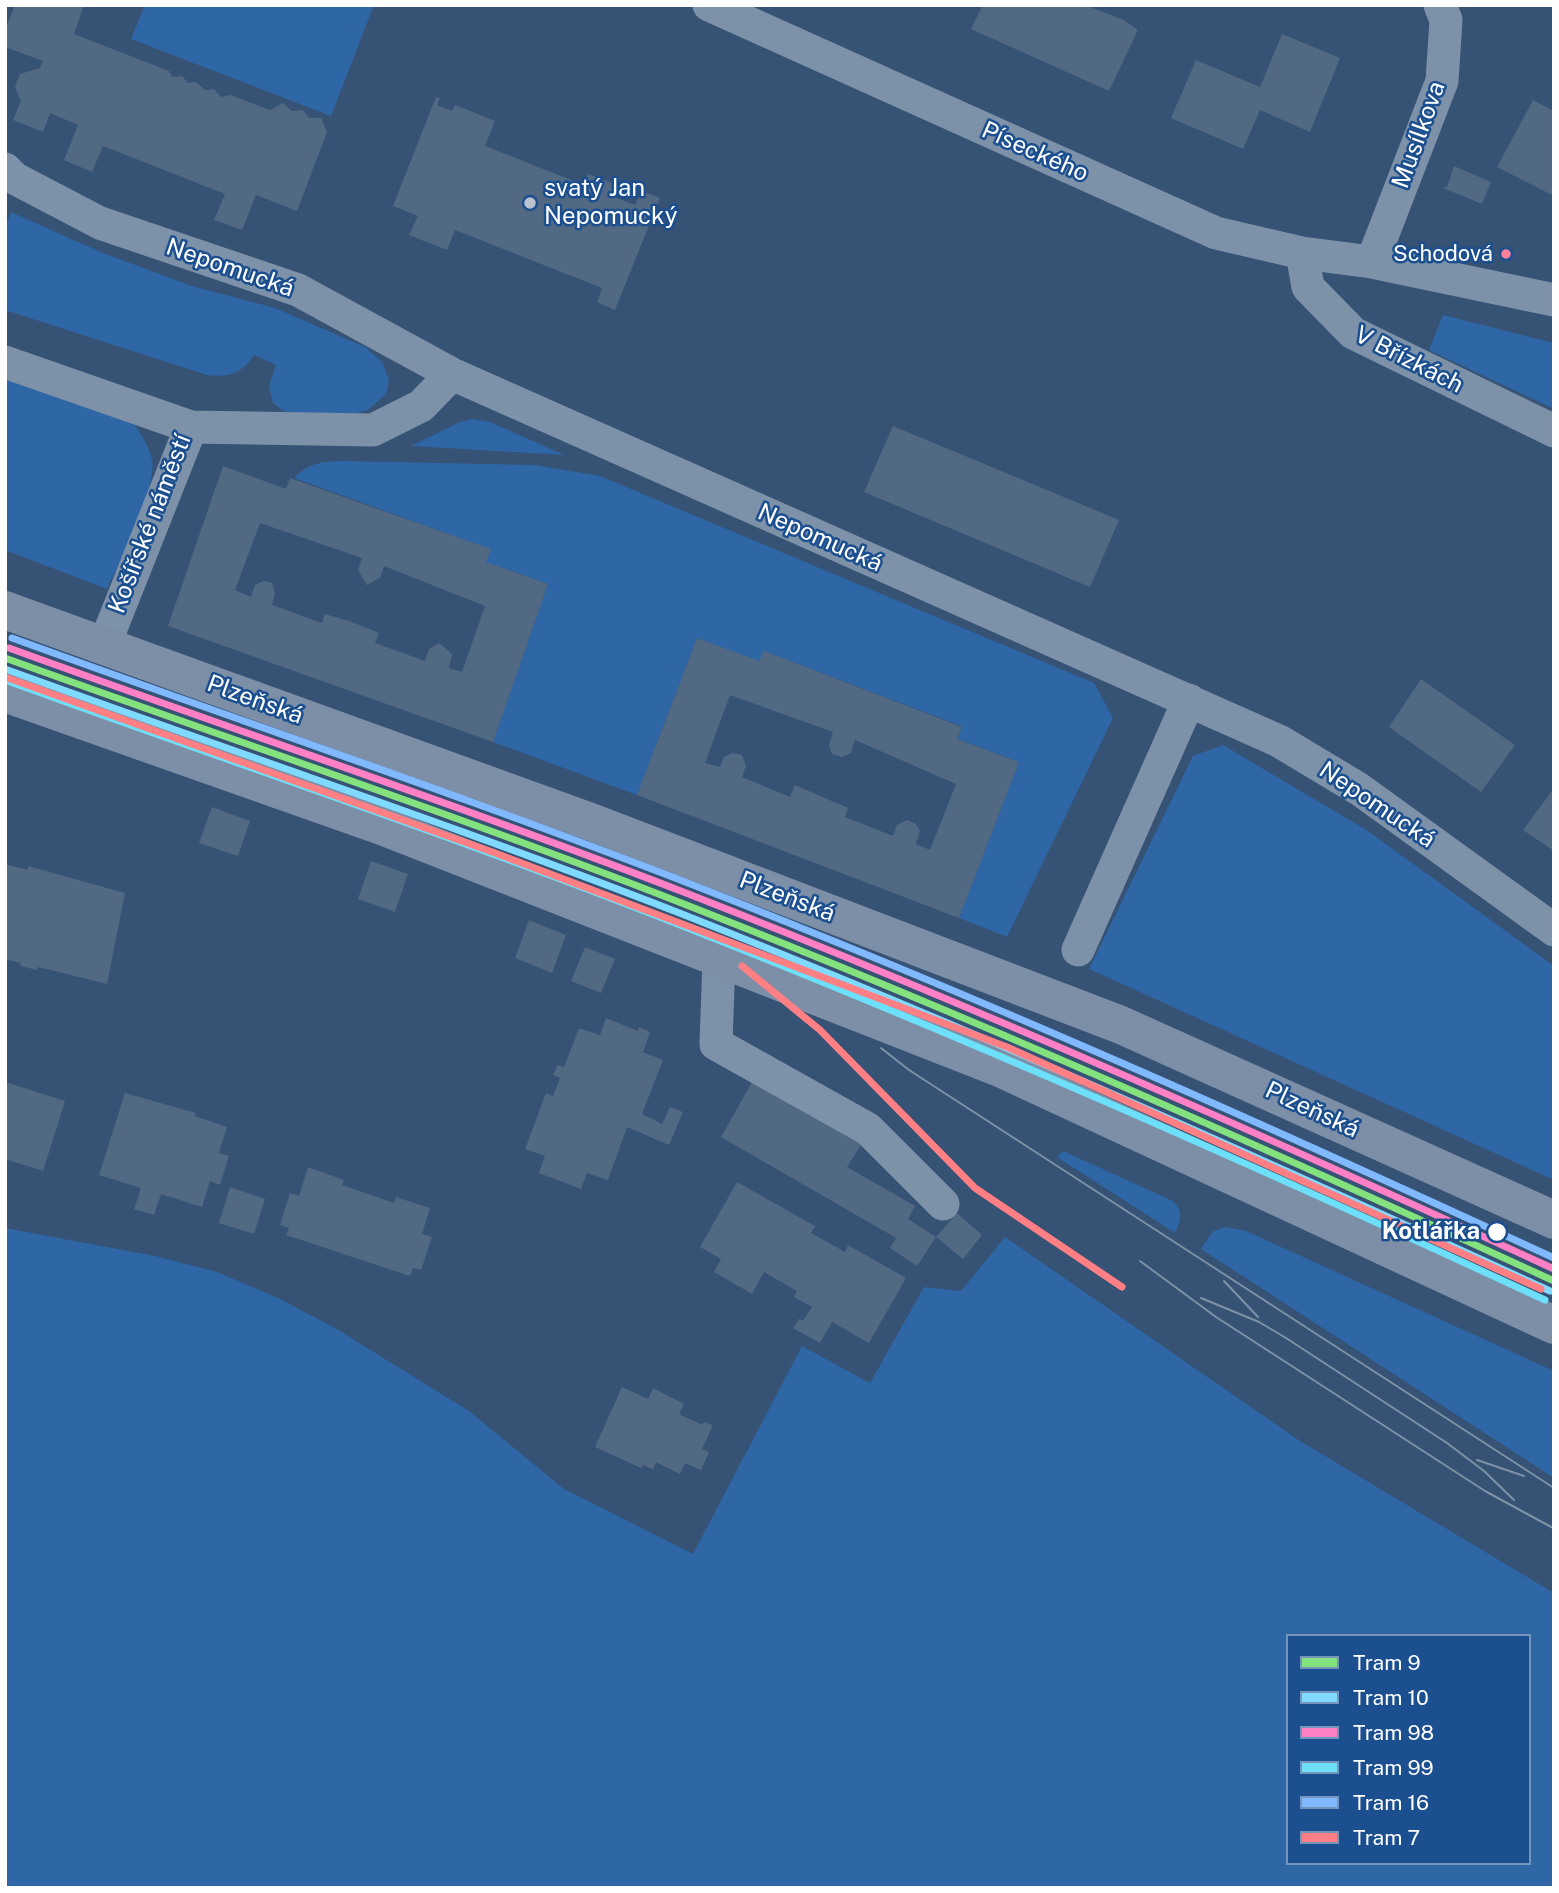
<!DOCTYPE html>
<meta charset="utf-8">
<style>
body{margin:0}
#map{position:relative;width:1559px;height:1893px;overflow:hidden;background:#365274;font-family:"Public Sans",sans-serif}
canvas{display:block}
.frame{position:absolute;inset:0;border:7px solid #fff;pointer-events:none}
.legend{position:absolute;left:1286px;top:1634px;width:245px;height:231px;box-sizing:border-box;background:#1b4f8f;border:2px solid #7695bc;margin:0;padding:9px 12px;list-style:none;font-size:21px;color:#fff}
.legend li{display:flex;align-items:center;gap:14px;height:35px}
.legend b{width:35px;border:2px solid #7695bc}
</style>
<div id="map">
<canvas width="1559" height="1893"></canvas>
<div class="frame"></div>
<ul class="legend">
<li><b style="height:9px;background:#84e27e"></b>Tram 9</li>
<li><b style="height:9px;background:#80d9ff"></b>Tram 10</li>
<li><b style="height:9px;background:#ff80c5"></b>Tram 98</li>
<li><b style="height:9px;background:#6ddff8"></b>Tram 99</li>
<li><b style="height:9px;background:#80b9ff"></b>Tram 16</li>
<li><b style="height:9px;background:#ff8084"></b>Tram 7</li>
</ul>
</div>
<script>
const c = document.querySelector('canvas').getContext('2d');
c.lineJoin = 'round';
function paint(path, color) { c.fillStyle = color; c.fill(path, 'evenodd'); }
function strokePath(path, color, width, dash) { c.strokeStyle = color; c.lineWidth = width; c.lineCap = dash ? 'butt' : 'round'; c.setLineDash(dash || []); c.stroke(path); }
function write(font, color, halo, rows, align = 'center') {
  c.font = font + ' "Public Sans",sans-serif'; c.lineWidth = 5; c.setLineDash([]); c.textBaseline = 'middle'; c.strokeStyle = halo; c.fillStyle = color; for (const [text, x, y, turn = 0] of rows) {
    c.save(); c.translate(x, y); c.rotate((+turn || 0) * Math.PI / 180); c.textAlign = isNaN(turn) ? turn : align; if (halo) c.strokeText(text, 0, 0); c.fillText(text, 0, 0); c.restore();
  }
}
const green = new Path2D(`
 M 145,5 L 374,5 L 331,116 L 131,39 Z
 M 11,212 L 103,253 L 192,286 L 275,308 L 365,347 L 382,362 L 389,380 L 386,394 L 368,410 L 354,414 L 288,414 L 273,403 L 269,386 L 276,365 L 254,355 C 243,373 228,378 207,375 L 5,310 L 5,228 Z
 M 1443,315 L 1554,343 L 1554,409 L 1429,350 Z
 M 5,378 L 135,425 C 141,435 150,448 152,460 C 157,490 121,560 107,589 L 5,550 Z
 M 473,419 L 490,422 L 564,455 L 411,446 L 460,422 Z
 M 341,461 L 535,465 L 600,476 L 1094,683 L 1113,718 L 1007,937 L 959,918 L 1019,762 L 958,739 L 961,726 L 764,651 L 759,662 L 697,638 L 637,795 L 493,742 L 548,584 L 486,562 L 490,549 L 294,478 C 308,463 321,462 341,461 Z
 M 1223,745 L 1368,831 L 1554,966 L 1554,1180 L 1089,969 L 1193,756 Z
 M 1063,1151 L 1173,1201 C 1183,1211 1181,1221 1175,1233 L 1057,1157 Z
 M 1226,1227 L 1246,1231 L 1554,1371 L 1554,1478 L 1201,1249 L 1213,1231 Z
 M 5,1228 L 155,1256 L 217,1272 L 278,1298 L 335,1328 L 469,1411 L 564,1489 L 693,1554 L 802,1346 L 870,1383 L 924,1287 L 961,1291 L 1005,1237 L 1300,1441 L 1554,1593 L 1554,1888 L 5,1888 ZM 1288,1636 L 1529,1636 L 1529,1863 L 1288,1863 Z`);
const building = new Path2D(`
 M 15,5 L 84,5 L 74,34 L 169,71 L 172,77 L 182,76 L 188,83 L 196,82 L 205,90 L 214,89 L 221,97 L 230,95 L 270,110 L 283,103 L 292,111 L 303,110 L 309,118 L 321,118 L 327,132 L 297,211 L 256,195 L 242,230 L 214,220 L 225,194 L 103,146 L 92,172 L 64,160 L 78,125 L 50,113 L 43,132 L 13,120 L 21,101 L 15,87 L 20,74 L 40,68 L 43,61 L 5,47 L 5,30 Z
 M 983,5 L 1085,5 L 1124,20 L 1138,30 L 1109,91 L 971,29 Z
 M 1282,34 L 1340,58 L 1310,132 L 1260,110 L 1243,149 L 1171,118 L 1196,60 L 1260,87 Z
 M 436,97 L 440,98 L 437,105 L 452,111 L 455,105 L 495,121 L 485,146 L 584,185 L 588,174 L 615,184 L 611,196 L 635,205 L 641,191 L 660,198 L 615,310 L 597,302 L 602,288 L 455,230 L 447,250 L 409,235 L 418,216 L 393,206 Z
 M 1533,100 L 1554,111 L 1554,196 L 1497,167 Z
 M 1454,166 L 1491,182 L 1482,204 L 1443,188 L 1447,187 Z
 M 893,426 L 1119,520 L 1090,587 L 864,492 Z
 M 223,466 L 286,489 L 290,478 L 491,549 L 486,562 L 548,584 L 493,742 L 168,626 ZM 260,523 L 362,558 L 358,570 L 367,585 L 380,578 L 384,566 L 485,606 L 462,672 L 449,668 L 452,654 L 439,643 L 429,649 L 425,661 L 375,643 L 379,633 L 352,622 L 325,614 L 322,623 L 272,605 L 275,593 L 272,583 L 263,581 L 255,585 L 251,597 L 235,590 Z
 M 697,638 L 759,661 L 764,651 L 962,727 L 957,739 L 1019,762 L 959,918 L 637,795 ZM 730,695 L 833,732 L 829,745 L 832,754 L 842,757 L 851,753 L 855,740 L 956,784 L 930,850 L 916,844 L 920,831 L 916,824 L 907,820 L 897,825 L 893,836 L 845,817 L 848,808 L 795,785 L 790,797 L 742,777 L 746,766 L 742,755 L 732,753 L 724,757 L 720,767 L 705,763 Z
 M 1421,679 L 1515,745 L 1481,792 L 1389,727 Z
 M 1554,788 L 1554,851 L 1523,830 Z
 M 212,807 L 250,821 L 238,856 L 199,843 Z
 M 371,861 L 408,874 L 395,912 L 358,899 Z
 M 5,864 L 28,870 L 28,866 L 125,893 L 107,984 L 38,967 L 37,970 L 20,966 L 21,963 L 5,959 Z
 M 529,920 L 566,935 L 552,973 L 515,958 Z
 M 585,947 L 615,959 L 601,993 L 571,981 Z
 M 606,1018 L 638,1031 L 639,1027 L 650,1032 L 643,1052 L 663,1060 L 642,1114 L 662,1124 L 670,1107 L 683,1112 L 669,1145 L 627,1127 L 608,1180 L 587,1173 L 581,1189 L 539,1173 L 545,1156 L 525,1149 L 546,1093 L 553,1096 L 560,1078 L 553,1075 L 558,1065 L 564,1067 L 579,1028 L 600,1035 Z
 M 756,1075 L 866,1137 L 847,1167 L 915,1206 L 908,1219 L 936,1237 L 917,1266 L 890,1248 L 896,1238 L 721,1137 Z
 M 5,1082 L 65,1101 L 43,1171 L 5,1159 Z
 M 125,1093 L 196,1113 L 195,1116 L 227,1127 L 219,1153 L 229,1156 L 220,1185 L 210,1181 L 202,1207 L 161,1194 L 154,1215 L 134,1209 L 141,1188 L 99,1175 Z
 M 308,1167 L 344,1180 L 342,1185 L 394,1203 L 396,1197 L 430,1208 L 422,1234 L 432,1237 L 421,1270 L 413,1268 L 410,1276 L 286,1235 L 289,1228 L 280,1225 L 290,1193 L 299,1196 Z
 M 737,1182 L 815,1226 L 811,1233 L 845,1252 L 848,1245 L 906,1278 L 869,1343 L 832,1322 L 820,1343 L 793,1328 L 799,1319 L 803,1321 L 812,1307 L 794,1297 L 797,1291 L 764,1272 L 752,1294 L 714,1272 L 721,1259 L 700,1247 Z
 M 230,1187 L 265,1199 L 254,1234 L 219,1223 Z
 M 957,1213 L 982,1235 L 963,1259 L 936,1237 Z
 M 622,1387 L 648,1399 L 653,1388 L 684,1404 L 679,1414 L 702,1425 L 704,1422 L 713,1425 L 702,1449 L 709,1452 L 701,1470 L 685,1463 L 680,1474 L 656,1462 L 653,1469 L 643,1465 L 641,1468 L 595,1447 Z`);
const street = new Path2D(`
 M 709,5 L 1216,233 L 1302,253 L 1372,262 L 1554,300
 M 5,169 L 14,178 L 100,223 L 298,290 L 452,374 L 1279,741 L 1359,789 L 1554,930
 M 1302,253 L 1308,287 L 1353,333 L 1554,431
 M 1372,262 L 1442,81 L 1446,20 L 1440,5
 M 5,362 L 191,427 L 104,646
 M 191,427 L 373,430 L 421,406 L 452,374
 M 1078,950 L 1189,700
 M 719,958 L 716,1044 L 868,1129 L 943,1204`);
const primary = new Path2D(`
 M 5,610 L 591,822 L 1121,1025 L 1554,1220
 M 5,693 L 382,826 L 1000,1068 L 1554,1325`);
const tram = new Path2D(`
 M 881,1048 L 909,1070 L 1554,1488
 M 1140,1261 L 1216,1317 L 1485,1491 L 1553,1528
 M 1224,1281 L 1258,1317
 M 1201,1298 L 1259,1322 L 1286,1338 L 1447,1443 L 1484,1471 L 1514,1500
 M 1477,1460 L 1524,1476`);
const tram1 = new Path2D(`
 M 5,658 C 231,740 460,816 684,904 C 978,1019 1267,1149 1554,1281`);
const tram2 = new Path2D(`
 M 5,669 C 231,751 459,827 682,914 C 975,1030 1263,1159 1550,1291`);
const tram3 = new Path2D(`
 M 9,648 C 234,730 462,806 686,893 C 980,1008 1267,1137 1554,1269`);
const tram4 = new Path2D(`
 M 5,680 C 230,762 457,837 680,925 C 973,1040 1260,1168 1545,1300`);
const tram5 = new Path2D(`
 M 12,638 C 237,720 464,796 688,883 C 981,997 1268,1126 1554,1258`);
const tram6 = new Path2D(`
 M 5,677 L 495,853 L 1007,1047 L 1541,1289
 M 742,966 L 820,1030 L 975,1188 L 1122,1287`);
const markers = [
 [530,203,7,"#b9c2ce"],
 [1506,254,6,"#ff8098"],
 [1497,1232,10,"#fff"]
];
const busNames = [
 ["Schodová",1493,254]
];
const streetNames = [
 ["Musílkova",1419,135,-70],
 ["Píseckého",1035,152,24],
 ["Nepomucká",230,268,19],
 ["V Břízkách",1409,360,27],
 ["Košířské náměstí",150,524,-69],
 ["Nepomucká",820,538,24],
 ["Plzeňská",255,700,20],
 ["Nepomucká",1377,805,34],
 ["Plzeňská",787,897,21],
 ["Plzeňská",1312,1110,25]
];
const poiNames = [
 ["svatý Jan",544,189],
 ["Nepomucký",544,217]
];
const stopNames = [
 ["Kotlářka",1480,1232]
];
paint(green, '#2f66a5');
paint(building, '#526984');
strokePath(street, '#7d92a8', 33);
strokePath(primary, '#7d8ea7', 38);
strokePath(tram, '#7e92a7', 2);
strokePath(tram1, '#84e27e', 7);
strokePath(tram2, '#80d9ff', 7);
strokePath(tram3, '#ff80c5', 7);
strokePath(tram4, '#6ddff8', 7);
strokePath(tram5, '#80b9ff', 7);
strokePath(tram6, '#ff8084', 7);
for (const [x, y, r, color] of markers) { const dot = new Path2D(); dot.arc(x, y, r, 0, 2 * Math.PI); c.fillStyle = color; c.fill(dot); strokePath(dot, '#1b4f8f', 2.5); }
write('22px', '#fff', '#1b4f8f', busNames, 'right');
write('24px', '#fff', '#1b4f8f', streetNames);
write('24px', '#fff', '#1b4f8f', poiNames, 'left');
write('bold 24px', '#fff', '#1b4f8f', stopNames, 'right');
</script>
